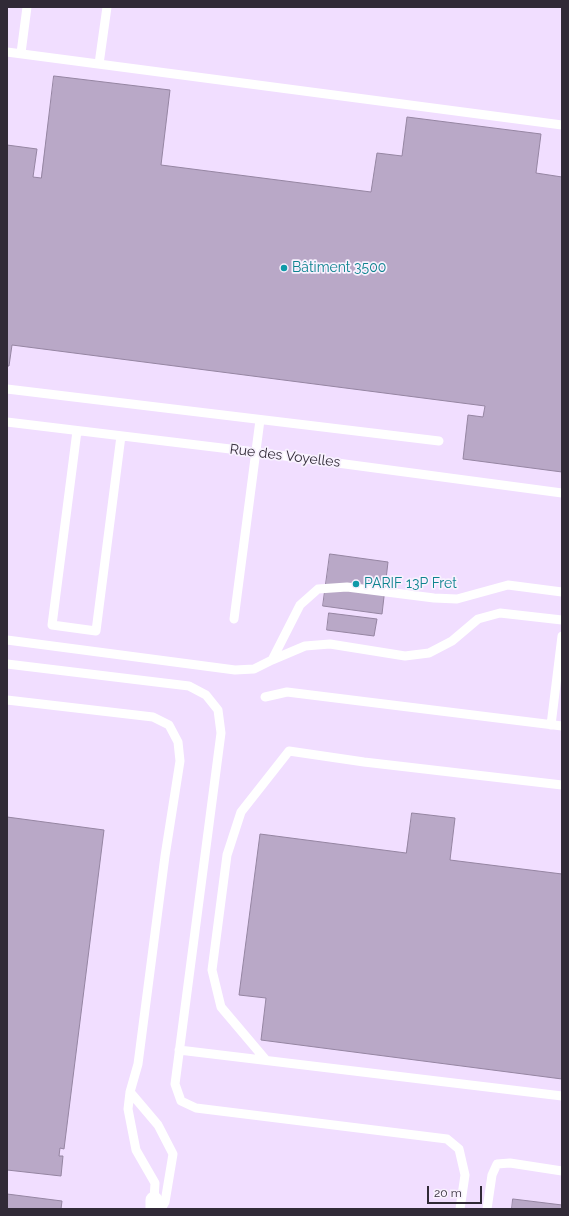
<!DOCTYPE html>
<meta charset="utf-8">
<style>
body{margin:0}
#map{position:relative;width:569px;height:1216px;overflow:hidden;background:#f1deff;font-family:Raleway,sans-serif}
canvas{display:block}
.frame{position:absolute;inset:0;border:8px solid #312a37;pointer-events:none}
.scale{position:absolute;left:427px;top:1186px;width:55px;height:18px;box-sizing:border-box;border:2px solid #312a37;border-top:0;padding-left:5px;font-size:12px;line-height:14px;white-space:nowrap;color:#312a37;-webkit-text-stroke:3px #f8f1fe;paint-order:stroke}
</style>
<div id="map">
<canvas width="569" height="1216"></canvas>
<div class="frame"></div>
<div class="scale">20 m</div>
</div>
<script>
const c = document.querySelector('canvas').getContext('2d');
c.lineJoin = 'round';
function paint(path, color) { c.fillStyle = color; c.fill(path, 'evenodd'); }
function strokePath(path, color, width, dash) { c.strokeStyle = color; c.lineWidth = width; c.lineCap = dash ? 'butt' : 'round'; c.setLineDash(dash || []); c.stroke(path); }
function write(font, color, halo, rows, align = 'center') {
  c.font = font + ' Raleway,sans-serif'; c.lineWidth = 3.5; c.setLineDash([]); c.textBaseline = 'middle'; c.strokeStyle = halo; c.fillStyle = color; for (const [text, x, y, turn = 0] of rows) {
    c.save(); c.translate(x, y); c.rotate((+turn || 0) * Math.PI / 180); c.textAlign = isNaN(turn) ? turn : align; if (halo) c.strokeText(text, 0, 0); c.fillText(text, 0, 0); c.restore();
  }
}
const building = new Path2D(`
 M 54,76 L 170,90 L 161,165 L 371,192 L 377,153 L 402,156 L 407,117 L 541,134 L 536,173 L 562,177 L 562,472 L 463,459 L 468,415 L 483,417 L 485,406 L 12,345 L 9,366 L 7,366 L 7,145 L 37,149 L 33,177 L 41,178 Z
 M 330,554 L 388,562 L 382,614 L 323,606 Z
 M 329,613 L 377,619 L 374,636 L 327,630 Z
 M 412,813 L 455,818 L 450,860 L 562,874 L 562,871 L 562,1079 L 261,1040 L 266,998 L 239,995 L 260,834 L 406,853 Z
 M 7,817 L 104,830 L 64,1149 L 60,1148 L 59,1156 L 63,1156 L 61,1176 L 7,1170 Z
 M 7,1194 L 62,1201 L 61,1209 L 7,1209 Z
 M 513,1199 L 562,1205 L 562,1209 L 512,1209 Z`);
const service = new Path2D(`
 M 7,52 L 562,125
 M 21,53 L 27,7
 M 99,64 L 107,7
 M 7,389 L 439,441
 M 7,422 L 255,452 L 562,493
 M 77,431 L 52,625 L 96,631 L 121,436
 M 234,619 L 260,420
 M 7,640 L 235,670 L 254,669 L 272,660 L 305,646 L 330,644 L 405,656 L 429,653 L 452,641 L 478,619 L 500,613 L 562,620
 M 272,660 L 300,605 L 318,589 L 347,587 L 434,598 L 457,599 L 508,585 L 562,592
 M 7,664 L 189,686 L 206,695 L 218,710 L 221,733 L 175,1084 L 181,1101 L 196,1108 L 447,1139 L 459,1149 L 465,1175 L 460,1209
 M 265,697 L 287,692 L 562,726
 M 7,700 L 153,717 L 169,725 L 178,742 L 180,761 L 165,856 L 138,1064 L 130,1092 L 128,1109 L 136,1150 L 155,1183 L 154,1200
 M 551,725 L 562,636
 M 179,1050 L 562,1096
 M 265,1059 L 221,1007 L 212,970 L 227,855 L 241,812 L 289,751 L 364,762 L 562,785
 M 130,1092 L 158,1125 L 173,1154 L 165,1202 L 161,1209
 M 487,1209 L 492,1175 L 497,1164 L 510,1163 L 562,1171`);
const minor = new Path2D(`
 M 154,1209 L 154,1200`);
const markers = [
 [284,268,4,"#0f9aa8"],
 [356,584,4,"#0f9aa8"]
];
const cultureNames = [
 ["Bâtiment 3500",292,268],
 ["PARIF 13P Fret",364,584]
];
const streetNames = [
 ["Rue des Voyelles",285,456,7]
];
paint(building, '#b9a8c7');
strokePath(building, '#9585a2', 1);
strokePath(service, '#fff', 9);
strokePath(minor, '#fff', 17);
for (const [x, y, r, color] of markers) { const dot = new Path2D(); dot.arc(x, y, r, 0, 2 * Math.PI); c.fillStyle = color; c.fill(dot); strokePath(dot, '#f8f1fe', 1.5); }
write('14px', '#0d838f', '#f8f1fe', cultureNames, 'left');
write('14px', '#312a37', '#f8f1fe', streetNames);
</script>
